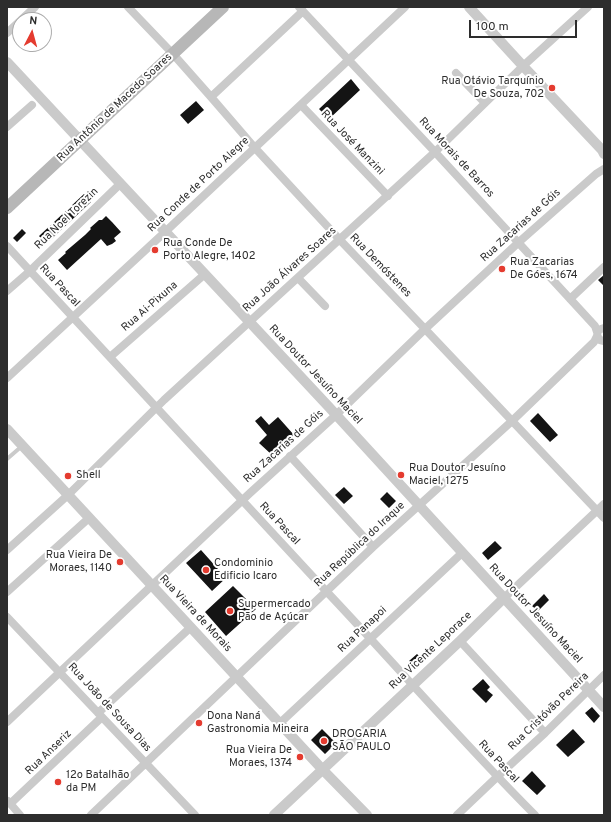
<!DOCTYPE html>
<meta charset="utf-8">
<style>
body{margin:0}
#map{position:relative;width:611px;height:822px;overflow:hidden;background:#fff;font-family:Overpass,sans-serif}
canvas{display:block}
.frame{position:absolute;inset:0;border:8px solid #2d2d2d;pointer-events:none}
.north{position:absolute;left:12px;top:12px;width:40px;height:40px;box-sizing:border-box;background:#fff;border:1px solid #ababab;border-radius:50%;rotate:6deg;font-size:11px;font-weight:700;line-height:16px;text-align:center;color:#2d2d2d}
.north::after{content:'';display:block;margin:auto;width:14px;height:18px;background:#e43b2f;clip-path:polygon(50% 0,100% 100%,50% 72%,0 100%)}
.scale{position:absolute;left:469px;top:20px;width:108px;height:18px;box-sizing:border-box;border:2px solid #2d2d2d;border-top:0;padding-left:5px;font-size:12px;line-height:14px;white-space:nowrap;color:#2d2d2d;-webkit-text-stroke:3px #fff;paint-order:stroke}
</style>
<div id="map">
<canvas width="611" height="822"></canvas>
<div class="frame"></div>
<div class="north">N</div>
<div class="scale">100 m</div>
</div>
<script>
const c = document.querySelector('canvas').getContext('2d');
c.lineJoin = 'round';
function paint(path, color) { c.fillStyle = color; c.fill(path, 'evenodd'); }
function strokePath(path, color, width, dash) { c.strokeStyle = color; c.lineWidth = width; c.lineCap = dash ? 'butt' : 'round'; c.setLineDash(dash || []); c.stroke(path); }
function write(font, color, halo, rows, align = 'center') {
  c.font = font + ' Overpass,sans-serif'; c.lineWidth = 4; c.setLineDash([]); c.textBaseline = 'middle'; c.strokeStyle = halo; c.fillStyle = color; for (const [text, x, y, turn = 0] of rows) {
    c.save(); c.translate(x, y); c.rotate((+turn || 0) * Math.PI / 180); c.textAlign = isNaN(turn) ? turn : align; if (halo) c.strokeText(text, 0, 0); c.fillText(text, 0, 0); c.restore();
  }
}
const building = new Path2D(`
 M 351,79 L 360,90 L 329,119 L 319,109 Z
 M 196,101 L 204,110 L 188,124 L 180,115 Z
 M 84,194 L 91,202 L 46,244 L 39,236 Z
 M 106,216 L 112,222 L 121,232 L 114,238 L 116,241 L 112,244 L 107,246 L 101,239 L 67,270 L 58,260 L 66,253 L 65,252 L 85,235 L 91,229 L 90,228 L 99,220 L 102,220 Z
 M 22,229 L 26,233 L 17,242 L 13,238 Z
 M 604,275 L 604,286 L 598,280 Z
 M 538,413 L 558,435 L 550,442 L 530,421 Z
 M 261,416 L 269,425 L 278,417 L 294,435 L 286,442 L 288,443 L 282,450 L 278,449 L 272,455 L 259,443 L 267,435 L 255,421 Z
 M 344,487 L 353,496 L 344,504 L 335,495 Z
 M 387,492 L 396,501 L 389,508 L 380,499 Z
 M 495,541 L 502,548 L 488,560 L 482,553 Z
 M 201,550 L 226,578 L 212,591 L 186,563 Z
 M 233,586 L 256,609 L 226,636 L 205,612 Z
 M 544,594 L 549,600 L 538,611 L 532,606 Z
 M 417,654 L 422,659 L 414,667 L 409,661 Z
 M 483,679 L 490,687 L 487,690 L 493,695 L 486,703 L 472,689 Z
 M 592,707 L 600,716 L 594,723 L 585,713 Z
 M 322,729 L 336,743 L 325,754 L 311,740 Z
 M 573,729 L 585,742 L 568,757 L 556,745 Z
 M 532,771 L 546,786 L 537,795 L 522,781 Z`);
const service = new Path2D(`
 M 7,459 L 22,446`);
const minor = new Path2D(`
 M 128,7 L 173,54 L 211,97 L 255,148 L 340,240 L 425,329 L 604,518
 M 299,7 L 435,152 L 595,326 L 597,332
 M 21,20 L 35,7
 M 7,33 L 20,21
 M 456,73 L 485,103
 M 211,97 L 303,11
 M 301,105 L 388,196
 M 7,127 L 32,105
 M 7,246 L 327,592 C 397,666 463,743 535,815
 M 298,278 L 325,306
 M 7,291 L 30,271 L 120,184
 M 570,299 L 604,267
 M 604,328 L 598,330 L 597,336 L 600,340 L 604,341
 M 110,357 L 205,274
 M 7,378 L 165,232 L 405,7
 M 290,456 L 373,547
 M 7,550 L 68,495 L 164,400 L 435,152 L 523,66 L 588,7
 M 7,592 L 89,518
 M 504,598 L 604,504
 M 7,617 L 195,815
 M 460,641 L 545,733
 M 98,713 L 191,627
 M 7,722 L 250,493 L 336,415 L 425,329 L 519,242 L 596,174 L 604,169
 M 280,723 L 462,553
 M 8,801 L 20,815
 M 10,804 L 102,717
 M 91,815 L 373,547 L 512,421 L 594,342 L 597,336
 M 457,815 L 497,777 L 545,733 L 604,675`);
const tertiary = new Path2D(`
 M 469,7 L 523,66 L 602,150 L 604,154
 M 7,62 L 328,406 L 604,707
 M 7,429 L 322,769 L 367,815
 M 274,815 L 460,641 L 504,598`);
const secondary = new Path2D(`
 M 7,208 L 223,7`);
const markers = [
 [552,88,4,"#e43b2f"],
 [155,250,4,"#e43b2f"],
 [502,269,4,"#e43b2f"],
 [401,475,4,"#e43b2f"],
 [68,476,4,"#e43b2f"],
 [120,562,4,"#e43b2f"],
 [206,570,4,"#e43b2f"],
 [230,611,4,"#e43b2f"],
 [199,723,4,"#e43b2f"],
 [324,741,4,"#e43b2f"],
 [300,757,4,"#e43b2f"],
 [58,782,4,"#e43b2f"]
];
const poiNames = [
 ["Rua Otávio Tarquínio",544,82,"right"],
 ["De Souza, 702",544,95,"right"],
 ["Rua Conde De",163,244],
 ["Porto Alegre, 1402",163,257],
 ["Rua Zacarias",510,263],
 ["De Góes, 1674",510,276],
 ["Rua Doutor Jesuíno",409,469],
 ["Maciel, 1275",409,482],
 ["Shell",76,476],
 ["Rua Vieira De",112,556,"right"],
 ["Moraes, 1140",112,569,"right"],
 ["Condominio",214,564],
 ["Edificio Icaro",214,577],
 ["Supermercado",238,605],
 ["Pão de Açúcar",238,618],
 ["Dona Naná",207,717],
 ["Gastronomia Mineira",207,730],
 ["DROGARIA",332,735],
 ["SÃO PAULO",332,748],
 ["Rua Vieira De",292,751,"right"],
 ["Moraes, 1374",292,764,"right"],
 ["12o Batalhão",66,776],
 ["da PM",66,789]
];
const streetNames = [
 ["Rua Antônio de Macedo Soares",115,108,-43],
 ["Rua José Manzini",352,143,46],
 ["Rua Morais de Barros",456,158,47],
 ["Rua Conde de Porto Alegre",199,185,-43],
 ["Rua Noel Torezin",67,219,-44],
 ["Rua Zacarias de Góis",521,226,-42],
 ["Rua Demóstenes",380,266,46],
 ["Rua João Álvares Soares",290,270,-42],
 ["Rua Pascal",59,286,47],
 ["Rua Ai-Pixuna",150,307,-41],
 ["Rua Doutor Jesuíno Maciel",315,375,47],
 ["Rua Zacarias de Góis",284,447,-42],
 ["Rua Pascal",279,524,47],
 ["Rua República do Iraque",360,545,-43],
 ["Rua Vieira de Morais",195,614,47],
 ["Rua Doutor Jesuíno Maciel",535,614,47],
 ["Rua Panapoi",363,630,-43],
 ["Rua Vicente Leporace",431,651,-43],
 ["Rua João de Sousa Dias",109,708,47],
 ["Rua Cristóvão Pereira",549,712,-44],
 ["Rua Anseriz",49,753,-44],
 ["Rua Pascal",498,762,47]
];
paint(building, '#141414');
strokePath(service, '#cacaca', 4);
strokePath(minor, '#cacaca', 8);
strokePath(tertiary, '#cacaca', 10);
strokePath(secondary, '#b7b7b7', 12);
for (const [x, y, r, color] of markers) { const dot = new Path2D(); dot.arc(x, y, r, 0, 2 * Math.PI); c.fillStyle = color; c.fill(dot); strokePath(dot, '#fff', 1.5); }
write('11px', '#2d2d2d', '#fff', poiNames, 'left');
write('11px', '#2d2d2d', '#fff', streetNames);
</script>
